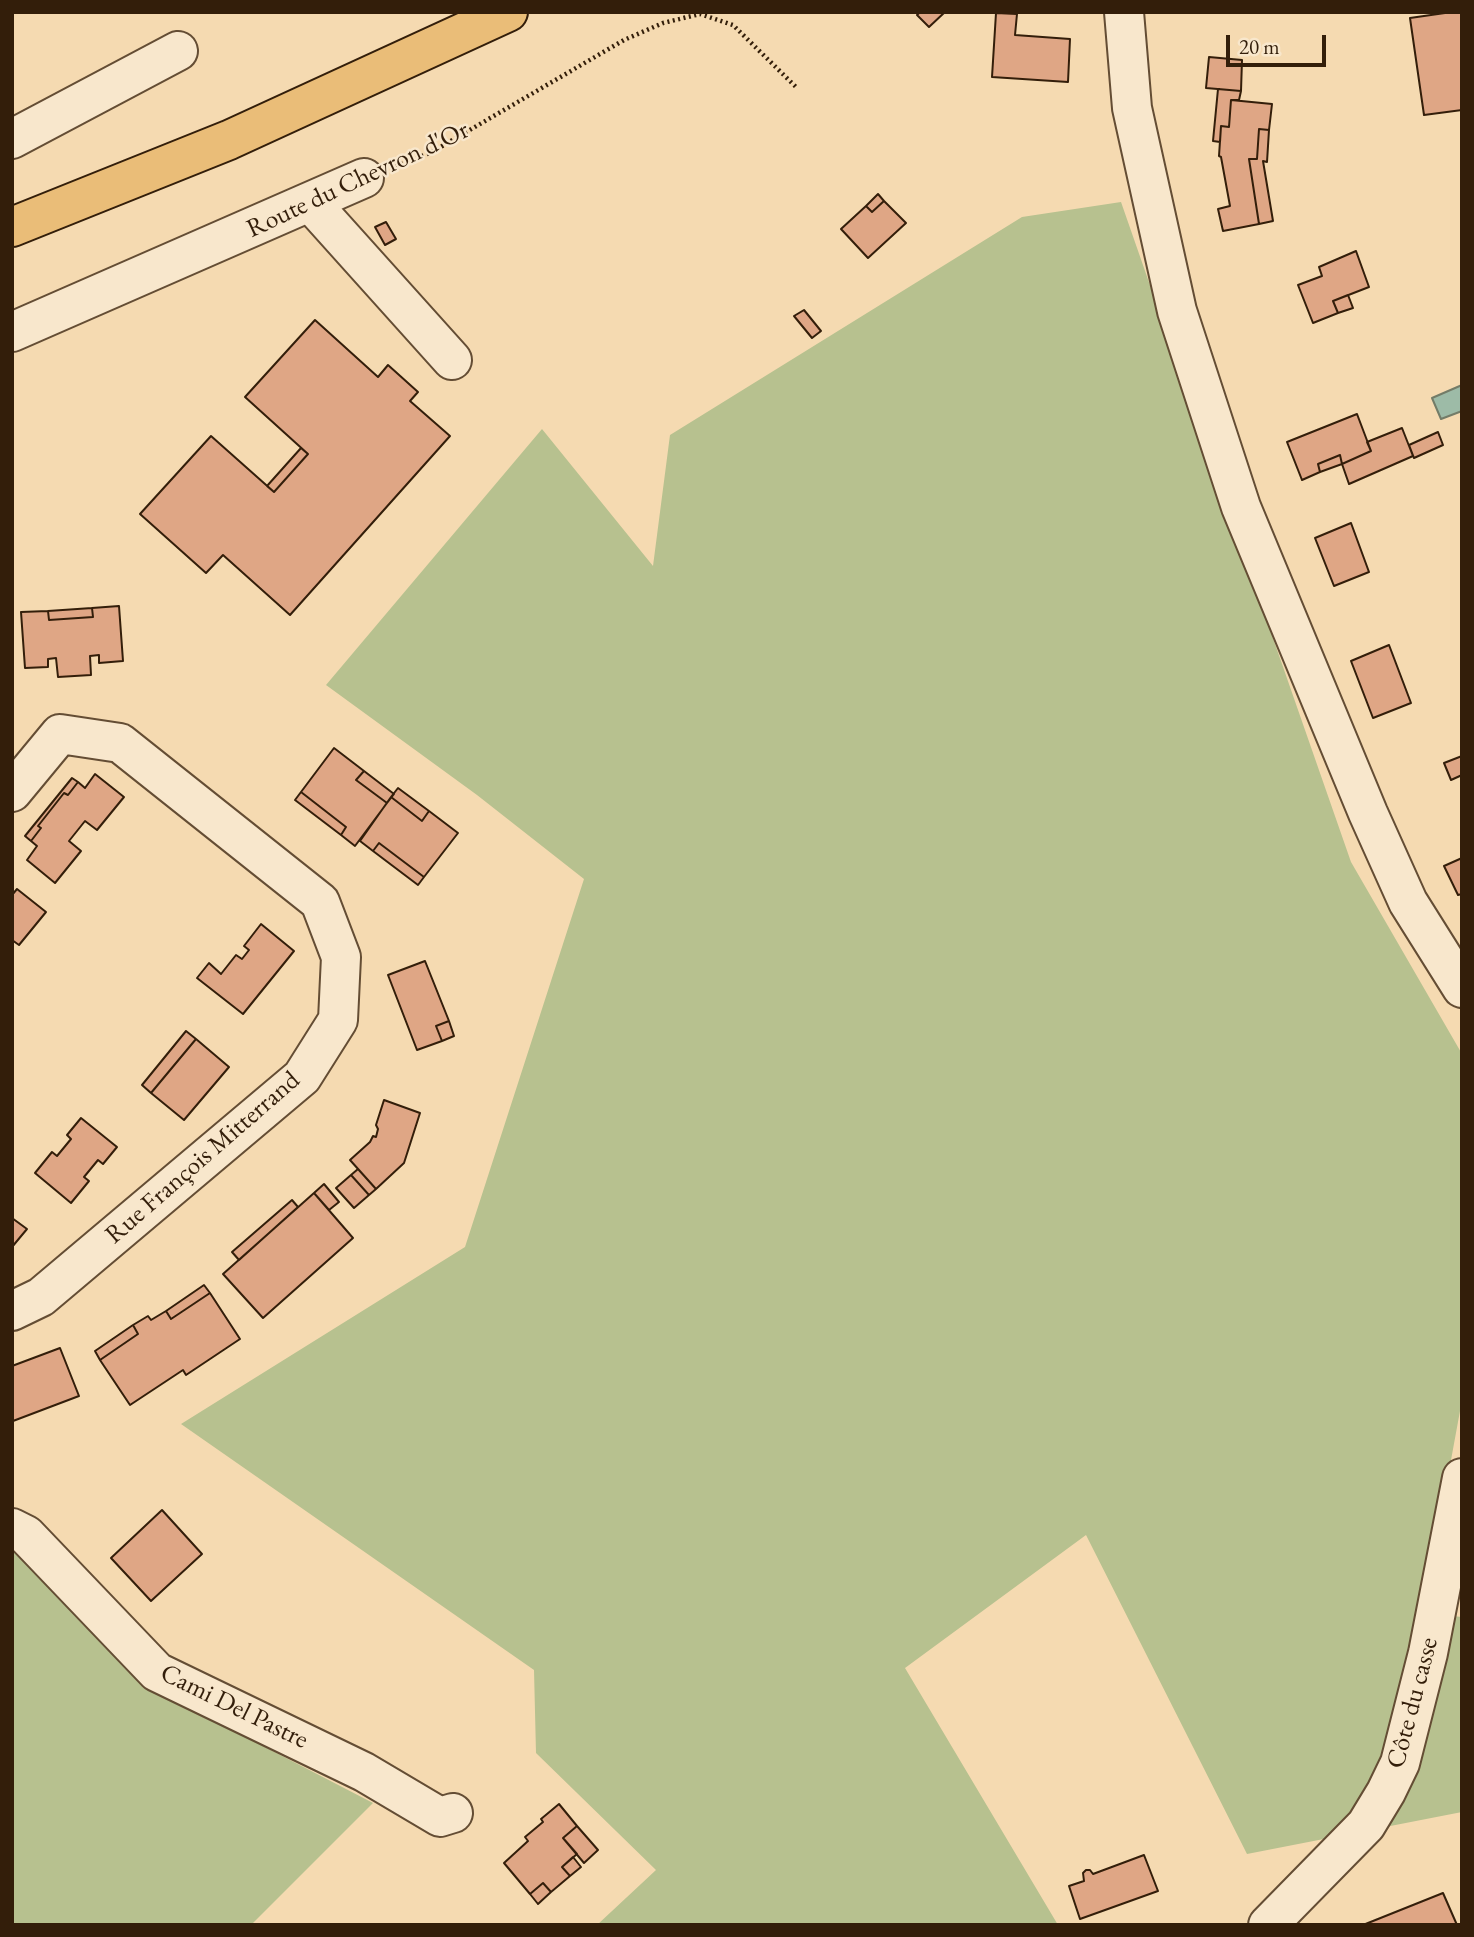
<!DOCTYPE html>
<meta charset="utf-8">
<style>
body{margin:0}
#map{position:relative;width:1474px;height:1937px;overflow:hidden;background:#f5dab1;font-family:"EB Garamond",serif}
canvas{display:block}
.frame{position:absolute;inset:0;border:14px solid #331e0a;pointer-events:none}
.scale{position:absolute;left:1226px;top:35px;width:100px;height:32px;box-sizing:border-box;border:4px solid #331e0a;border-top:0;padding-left:9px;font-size:21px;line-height:24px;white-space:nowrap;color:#331e0a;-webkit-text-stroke:5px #f8e7cc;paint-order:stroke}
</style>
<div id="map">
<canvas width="1474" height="1937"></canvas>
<div class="frame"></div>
<div class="scale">20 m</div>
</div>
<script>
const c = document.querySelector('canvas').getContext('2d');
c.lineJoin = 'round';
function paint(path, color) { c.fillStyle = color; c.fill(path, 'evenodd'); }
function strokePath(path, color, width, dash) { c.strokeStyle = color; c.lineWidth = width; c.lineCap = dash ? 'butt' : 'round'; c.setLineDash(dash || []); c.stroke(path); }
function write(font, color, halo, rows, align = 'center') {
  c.font = font + ' "EB Garamond",serif'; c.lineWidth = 5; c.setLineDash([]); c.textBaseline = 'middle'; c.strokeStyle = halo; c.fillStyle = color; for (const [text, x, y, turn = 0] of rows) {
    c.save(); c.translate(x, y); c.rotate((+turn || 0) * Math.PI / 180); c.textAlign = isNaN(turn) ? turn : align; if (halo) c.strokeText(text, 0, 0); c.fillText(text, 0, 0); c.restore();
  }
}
const green = new Path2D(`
 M 1121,202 L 1351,862 L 1462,1054 L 1462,1400 L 1423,1613 L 1462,1617 L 1462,1812 L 1247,1854 L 1086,1535 L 905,1668 L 1058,1925 L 597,1925 L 656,1870 L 536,1753 L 534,1670 L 181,1424 L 465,1247 L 584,879 L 477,795 L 326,685 L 542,429 L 653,566 L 670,435 L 1022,217 Z
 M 12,1539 L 153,1689 L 373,1803 L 251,1925 L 12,1925 Z`);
const water = new Path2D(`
 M 1462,385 L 1462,411 L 1441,419 L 1432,398 Z`);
const building = new Path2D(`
 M 920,12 L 945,12 L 929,27 L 917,15 Z
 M 1452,12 L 1462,12 L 1462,110 L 1424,115 L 1410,18 Z
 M 996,13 L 1017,14 L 1015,35 L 1070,39 L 1068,82 L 992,77 Z
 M 1209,57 L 1242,60 L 1241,91 L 1206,88 Z
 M 1218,89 L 1241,91 L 1239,100 L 1231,100 L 1229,127 L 1221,126 L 1220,142 L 1213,141 Z
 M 1231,100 L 1272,104 L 1269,130 L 1259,129 L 1257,159 L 1249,159 L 1259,224 L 1223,231 L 1218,209 L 1230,206 L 1221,157 L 1219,156 L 1221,126 L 1229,127 Z
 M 1259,129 L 1269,130 L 1267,162 L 1263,161 L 1273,221 L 1259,224 L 1249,159 L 1257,159 Z
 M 878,194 L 884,201 L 872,212 L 866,206 Z
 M 884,201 L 906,223 L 868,258 L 841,229 L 866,206 L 872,212 Z
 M 386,222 L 396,239 L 385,245 L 375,227 Z
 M 1356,251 L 1369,287 L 1333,301 L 1338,313 L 1313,323 L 1298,285 L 1322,276 L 1319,267 Z
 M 1348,295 L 1353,308 L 1338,313 L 1333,301 Z
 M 804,310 L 821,331 L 812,338 L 794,316 Z
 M 315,320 L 378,377 L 388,365 L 418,392 L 410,401 L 450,436 L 290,615 L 223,555 L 206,573 L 140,514 L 211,436 L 274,492 L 308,454 L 245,397 Z
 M 1357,414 L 1371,451 L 1342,464 L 1340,455 L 1318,464 L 1320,472 L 1302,480 L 1287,442 Z
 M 1402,428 L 1413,456 L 1349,484 L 1342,464 L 1371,451 L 1367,442 Z
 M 1438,432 L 1443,445 L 1414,458 L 1409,445 Z
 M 301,448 L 308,454 L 274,492 L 267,486 Z
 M 1340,455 L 1342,464 L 1320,472 L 1318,464 Z
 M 1351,523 L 1369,572 L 1334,586 L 1315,538 Z
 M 119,606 L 123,661 L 99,663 L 99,655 L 90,656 L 91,675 L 58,677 L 56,658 L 48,659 L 48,667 L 25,668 L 21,612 L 48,611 L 49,620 L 93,617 L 92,608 Z
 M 92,608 L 93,617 L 49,620 L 48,611 Z
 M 1389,645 L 1411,703 L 1373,718 L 1351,661 Z
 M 334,748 L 364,771 L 356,780 L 387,803 L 355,846 L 341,835 L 346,827 L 301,792 Z
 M 1462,756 L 1462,775 L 1451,780 L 1444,763 Z
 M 364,771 L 394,794 L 387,803 L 356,780 Z
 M 95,774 L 124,797 L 97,830 L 85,821 L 69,841 L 81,851 L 55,883 L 27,860 L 37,846 L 31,841 L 41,828 L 38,826 L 64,793 L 68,795 L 78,782 L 85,788 Z
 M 72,778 L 78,782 L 68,795 L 64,793 L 38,826 L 41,828 L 31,841 L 25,836 Z
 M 398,788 L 429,811 L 422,821 L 391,797 Z
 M 301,792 L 346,827 L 341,835 L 295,800 Z
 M 391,797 L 422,821 L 429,811 L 458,833 L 424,877 L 379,843 L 373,851 L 360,841 Z
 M 379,843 L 424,877 L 418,885 L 373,851 Z
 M 1462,858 L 1462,894 L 1458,895 L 1444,866 Z
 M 17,889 L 46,912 L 19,945 L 12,940 L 12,895 Z
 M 261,924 L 294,951 L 243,1014 L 197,978 L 209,963 L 221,974 L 236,955 L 242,959 L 249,950 L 244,946 Z
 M 425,961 L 449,1021 L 436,1026 L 442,1041 L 417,1050 L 388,975 Z
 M 449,1021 L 454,1036 L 442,1041 L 436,1026 Z
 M 186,1031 L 196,1039 L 151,1093 L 142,1085 Z
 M 196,1039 L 229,1067 L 184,1120 L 151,1093 Z
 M 384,1100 L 420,1113 L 404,1163 L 376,1189 L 350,1160 L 370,1142 L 373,1136 L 376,1137 L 378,1129 L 376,1125 Z
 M 81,1118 L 117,1147 L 103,1164 L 98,1160 L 84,1177 L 89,1181 L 71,1203 L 35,1173 L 52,1152 L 57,1156 L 71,1139 L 67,1135 Z
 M 358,1169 L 376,1189 L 369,1195 L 351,1175 Z
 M 351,1175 L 369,1195 L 354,1208 L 336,1188 Z
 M 324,1184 L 339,1202 L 329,1210 L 314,1193 Z
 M 314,1193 L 353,1238 L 263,1318 L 223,1274 Z
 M 292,1200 L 298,1207 L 239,1260 L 232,1252 Z
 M 12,1218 L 27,1229 L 12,1247 Z
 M 204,1285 L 210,1293 L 171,1319 L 166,1311 Z
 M 210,1293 L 240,1339 L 186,1375 L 183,1370 L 130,1405 L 100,1360 L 138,1334 L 133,1325 L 148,1316 L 151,1320 L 166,1311 L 171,1319 Z
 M 133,1325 L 138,1334 L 100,1360 L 95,1351 Z
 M 60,1348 L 79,1396 L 13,1421 L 12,1366 Z
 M 162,1510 L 202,1554 L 151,1601 L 111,1558 Z
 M 559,1804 L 577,1826 L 563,1838 L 577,1854 L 562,1867 L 570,1876 L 551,1892 L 543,1883 L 530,1894 L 504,1863 L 528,1841 L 525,1837 L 543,1822 L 541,1819 Z
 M 577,1826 L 598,1850 L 584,1863 L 563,1838 Z
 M 1144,1855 L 1158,1891 L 1080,1919 L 1069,1886 L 1084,1881 L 1083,1873 L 1086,1870 L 1090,1870 L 1093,1874 Z
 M 573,1857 L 581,1867 L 570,1876 L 562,1867 Z
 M 543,1883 L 551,1892 L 538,1904 L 530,1894 Z
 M 1443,1893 L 1457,1925 L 1363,1925 Z`);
const path = new Path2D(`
 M 396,166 L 432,152 L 624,40 L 663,23 L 700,14 L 733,25 L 796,87`);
const minor = new Path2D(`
 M 1124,12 L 1132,108 L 1177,311 L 1241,507 L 1368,813 L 1408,902 L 1462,988
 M 12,139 L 178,51
 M 311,203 L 452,360
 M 12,332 L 364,178
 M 12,792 L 60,734 L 120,743 L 320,902 L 341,957 L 338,1020 L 302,1077 L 41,1297 L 12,1311
 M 12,1528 L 26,1535 L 157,1672 L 364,1772 L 440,1817 L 453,1813
 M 1268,1925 L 1366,1825 L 1386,1792 L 1400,1763 L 1428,1653 L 1462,1478`);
const major = new Path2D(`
 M 12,227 L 229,140 L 508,12`);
const streetNames = [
 ["Route du Chevron d'Or",358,180,-25],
 ["Rue François Mitterrand",203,1158,-41],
 ["Côte du casse",1413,1703,-75],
 ["Cami Del Pastre",234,1707,26]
];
paint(green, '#b7c18f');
paint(water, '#9dbba7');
strokePath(water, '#737c68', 2);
paint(building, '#dfa685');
strokePath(building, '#331e0a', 2);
strokePath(minor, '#644d34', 42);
strokePath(major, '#331e0a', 42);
strokePath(path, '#331e0a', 4.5, [2, 3.5]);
strokePath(minor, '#f8e7cc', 38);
strokePath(major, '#eabd78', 38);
write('26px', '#331e0a', '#f8e7cc', streetNames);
</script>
